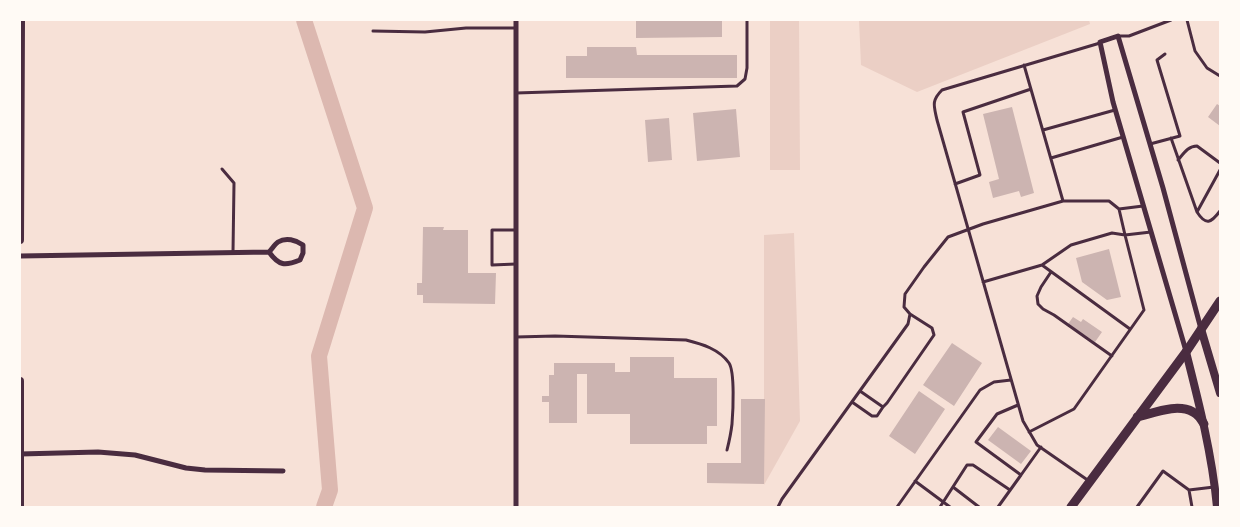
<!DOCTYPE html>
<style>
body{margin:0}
#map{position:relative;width:1240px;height:527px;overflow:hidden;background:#f7e1d7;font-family:Figtree,sans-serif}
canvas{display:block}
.frame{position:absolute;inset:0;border:21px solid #fffaf5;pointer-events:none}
</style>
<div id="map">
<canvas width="1240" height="527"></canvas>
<div class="frame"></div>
</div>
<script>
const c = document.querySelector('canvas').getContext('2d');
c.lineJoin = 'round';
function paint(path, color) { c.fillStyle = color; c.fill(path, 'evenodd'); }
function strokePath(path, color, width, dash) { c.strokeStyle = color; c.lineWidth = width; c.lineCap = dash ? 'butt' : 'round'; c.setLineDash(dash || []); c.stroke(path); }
const green = new Path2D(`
 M 770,20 L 799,20 L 800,170 L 770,170 Z
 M 859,20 L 1089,20 L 1090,24 L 917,92 L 861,65 Z
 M 794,233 L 800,421 L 764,485 L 764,235 Z`);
const river = new Path2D(`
 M 304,20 L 365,208 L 319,356 L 330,490 L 324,507`);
const building = new Path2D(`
 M 636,20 L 722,20 L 722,37 L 636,38 Z
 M 587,47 L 636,47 L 637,55 L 737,55 L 737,78 L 566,78 L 566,56 L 587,56 Z
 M 1217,104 L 1220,106 L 1220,126 L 1208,117 Z
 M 1012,107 L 1034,193 L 1021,197 L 1019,191 L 993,198 L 989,182 L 999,179 L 983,114 Z
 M 736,109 L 740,157 L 697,161 L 693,113 Z
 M 669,118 L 672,160 L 648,162 L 645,120 Z
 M 423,227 L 444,227 L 443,230 L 468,230 L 468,273 L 496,273 L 495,304 L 423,303 L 423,295 L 417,295 L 417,283 L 422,283 Z
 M 1109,249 L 1121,297 L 1107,300 L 1082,282 L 1076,258 Z
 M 1073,317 L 1081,322 L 1083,319 L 1102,332 L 1095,342 L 1068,324 Z
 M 952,343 L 982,363 L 954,406 L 923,385 Z
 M 630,357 L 674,357 L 674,378 L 717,378 L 717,426 L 707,426 L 707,444 L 630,444 L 630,414 L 587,414 L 587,374 L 577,374 L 577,423 L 549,423 L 549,402 L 542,402 L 542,396 L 549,396 L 549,375 L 554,375 L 554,363 L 615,363 L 615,372 L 630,372 Z
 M 919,391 L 945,409 L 915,454 L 889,436 Z
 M 741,399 L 765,399 L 764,484 L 707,483 L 707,463 L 741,463 Z
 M 998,427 L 1031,451 L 1021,464 L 988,440 Z`);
const service = new Path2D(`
 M 1187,20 L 1195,51 L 1207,68 L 1220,76
 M 373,31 L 425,32 L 466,28 L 516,28
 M 1118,36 L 1129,36 L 1171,20
 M 1024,65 L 1063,201
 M 516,93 L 737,86 L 745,79 L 747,68 L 747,20
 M 1043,130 L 1115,110
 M 1171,138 L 1197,212 C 1206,226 1211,223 1220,211
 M 1150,144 L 1180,136 L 1157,60 L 1165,54
 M 1051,158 L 1123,137
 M 1178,160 C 1184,153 1188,146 1197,146 L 1220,163
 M 222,169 L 234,183 L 233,252
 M 955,184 L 980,175 L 963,112 L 1031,89
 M 1119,209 L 1143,206
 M 1197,212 L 1220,170
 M 516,230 L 492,230 L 492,265 L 516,264
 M 1042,265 L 1130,329
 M 1051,272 L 1041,287 L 1037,296 L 1038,304 L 1043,309 L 1054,315 L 1112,356
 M 516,337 L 555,336 L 686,340 C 702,344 719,349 729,363 C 735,372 733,412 732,424 C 731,433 729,442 727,450
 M 860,391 L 883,407 L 887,403 L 934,335 L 932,328 L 910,314
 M 852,402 L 872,416 L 877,416 L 883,407
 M 1018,405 L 997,414 L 976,442 L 1021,475 L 1041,447
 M 1029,432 L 1074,409 L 1144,310 L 1125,235 L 1151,232
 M 915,481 L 950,507
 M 1089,481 L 1037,445 L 1023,421 L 937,120 C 934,106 931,101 942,90 L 1100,43
 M 953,487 L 979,507
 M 1189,490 L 1192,507
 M 778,507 L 782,499 L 908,324 L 910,314 L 904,307 L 905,294 L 924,267 L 948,237 L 983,224 L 1063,201 L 1109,201 L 1119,209 L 1125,235 L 1112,233 L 1071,245 L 1042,265 L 983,282
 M 897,507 L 980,390 L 994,382 L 1011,380
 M 940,507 L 967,465 L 973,465 L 1010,490
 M 998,507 L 1021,475
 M 1137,507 L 1163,471 L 1189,490 L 1214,487`);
const minor = new Path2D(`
 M 20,256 L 269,252 C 272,249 275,244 278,242 C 286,237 296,240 303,245 L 303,253 L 300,260 C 285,266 279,266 269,252
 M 1186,351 L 1113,102 L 1100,42 L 1118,36 L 1163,188 L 1201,329
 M 20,454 L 98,452 L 135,455 L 186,468 L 205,470 L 283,471
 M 516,507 L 516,20`);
const tertiary = new Path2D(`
 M 20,240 L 21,20
 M 1201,329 L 1220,393
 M 1186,352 C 1199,403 1212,454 1217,507
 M 20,381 L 20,507`);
const primary = new Path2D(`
 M 1137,417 C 1154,413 1177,403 1193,412 C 1198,414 1201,419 1204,424
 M 1071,507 L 1186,352 L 1220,301`);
paint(green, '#ebcfc5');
strokePath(river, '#dcb8b0', 16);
paint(building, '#ccb4b1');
strokePath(service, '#4a2c40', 3);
strokePath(minor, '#4a2c40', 5);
strokePath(tertiary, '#4a2c40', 8);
strokePath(primary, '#4a2c40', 9);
</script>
